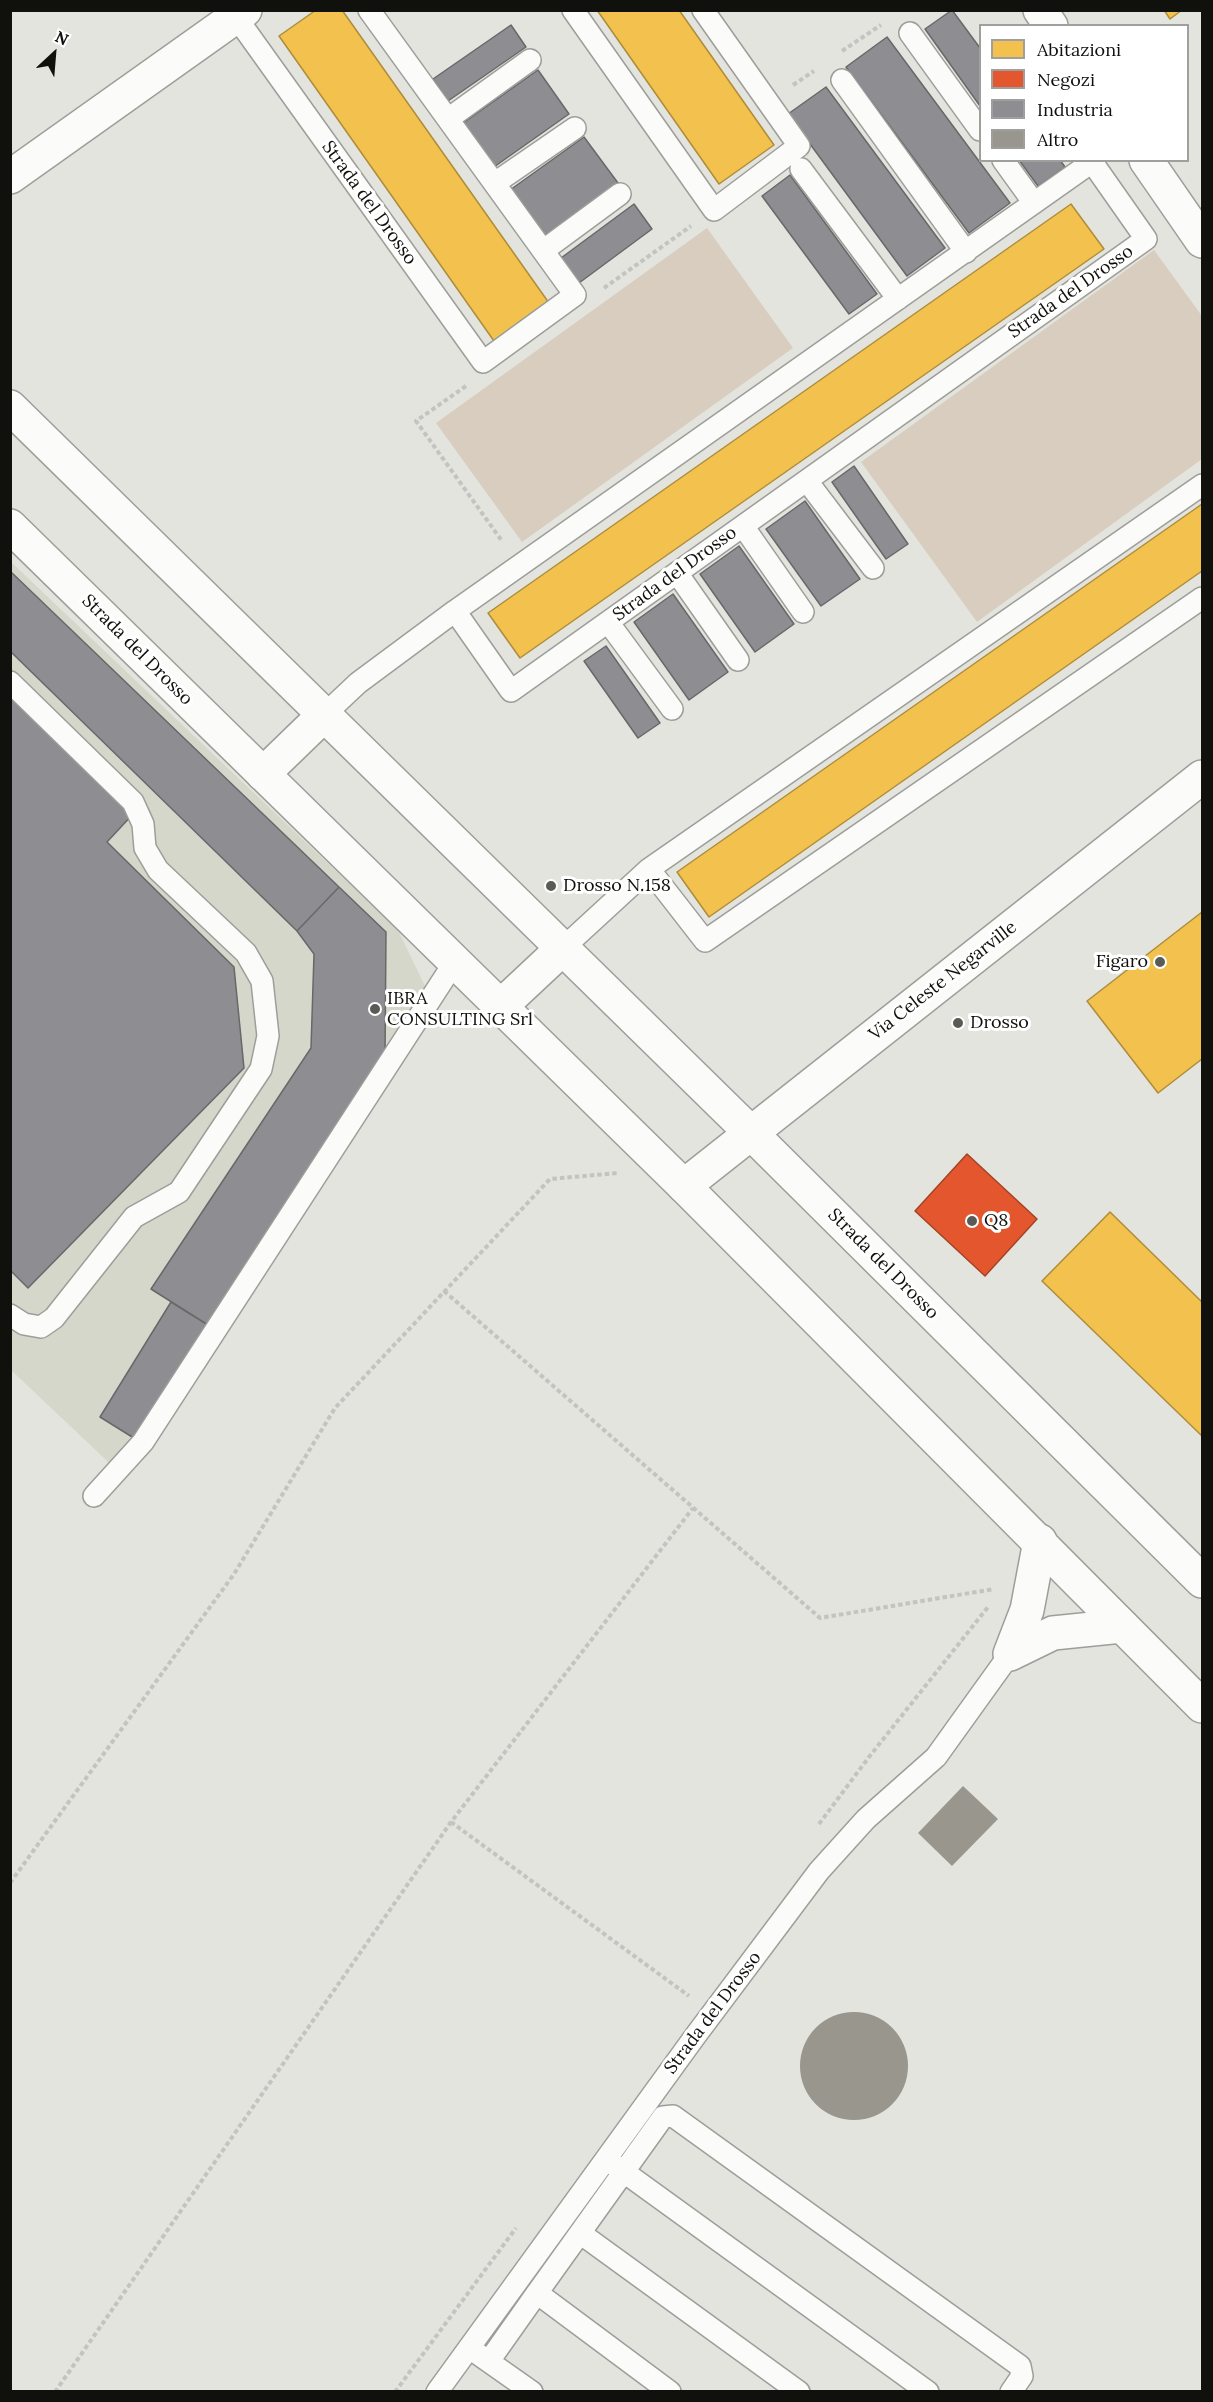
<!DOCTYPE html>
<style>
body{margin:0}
#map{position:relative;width:1213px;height:2402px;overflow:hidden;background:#e3e4de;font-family:Lora,serif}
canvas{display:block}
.frame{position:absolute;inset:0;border:12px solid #10100d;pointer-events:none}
.legend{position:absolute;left:979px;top:24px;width:210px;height:138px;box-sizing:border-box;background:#fff;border:2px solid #9f9f9e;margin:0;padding:8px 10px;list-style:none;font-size:18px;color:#10100d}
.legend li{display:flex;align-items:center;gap:12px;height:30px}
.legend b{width:30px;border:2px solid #9f9f9e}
.north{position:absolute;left:24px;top:24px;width:60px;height:60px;-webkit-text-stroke:4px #fff;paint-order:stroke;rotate:26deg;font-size:16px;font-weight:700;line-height:24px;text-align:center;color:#10100d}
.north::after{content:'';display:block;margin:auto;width:21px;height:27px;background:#10100d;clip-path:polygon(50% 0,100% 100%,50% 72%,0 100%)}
</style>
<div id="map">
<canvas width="1213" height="2402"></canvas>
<div class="frame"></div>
<ul class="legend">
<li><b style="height:16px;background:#f2c14e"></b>Abitazioni</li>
<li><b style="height:16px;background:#e4572e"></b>Negozi</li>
<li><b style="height:16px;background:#8d8d92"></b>Industria</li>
<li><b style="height:16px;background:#99978d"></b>Altro</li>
</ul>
<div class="north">N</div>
</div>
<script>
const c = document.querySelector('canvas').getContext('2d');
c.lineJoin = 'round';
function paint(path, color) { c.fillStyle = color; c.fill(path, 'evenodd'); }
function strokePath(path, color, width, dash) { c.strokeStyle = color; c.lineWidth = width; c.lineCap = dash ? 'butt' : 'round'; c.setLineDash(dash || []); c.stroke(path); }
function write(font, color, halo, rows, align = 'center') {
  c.font = font + ' Lora,serif'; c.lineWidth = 6; c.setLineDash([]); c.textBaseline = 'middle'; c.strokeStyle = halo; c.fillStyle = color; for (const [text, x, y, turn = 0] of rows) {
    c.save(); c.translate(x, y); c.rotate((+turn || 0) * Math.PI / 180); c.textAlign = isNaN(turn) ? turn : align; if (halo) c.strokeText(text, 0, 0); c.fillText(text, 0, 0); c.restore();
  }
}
const built = new Path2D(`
 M 10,561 L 398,930 L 436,1009 L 124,1477 L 11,1370 Z`);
const green = new Path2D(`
 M 707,228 L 793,348 L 522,542 L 436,423 Z
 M 1154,250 L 1202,316 L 1202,459 L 977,622 L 861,462 Z`);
const homes = new Path2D(`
 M 316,10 L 342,10 L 549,303 L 494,341 L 279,36 Z
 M 597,10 L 679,10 L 774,145 L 719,184 Z
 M 1164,10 L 1182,10 L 1170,19 Z
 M 1071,204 L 1104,249 L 520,658 L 488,613 Z
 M 1202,504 L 1202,571 L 709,917 L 677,872 Z
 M 1202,912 L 1202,1059 L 1158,1093 L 1087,1001 Z
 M 1110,1212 L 1202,1302 L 1202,1436 L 1042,1281 Z`);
const shops = new Path2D(`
 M 967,1154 L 1037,1219 L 985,1276 L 915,1211 Z`);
const industry = new Path2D(`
 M 952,10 L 980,48 L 980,106 L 925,29 Z
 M 511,25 L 526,47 L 448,101 L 433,79 Z
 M 887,37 L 1010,203 L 969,233 L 846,67 Z
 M 538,70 L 569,114 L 494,167 L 463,123 Z
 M 826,87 L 945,248 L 907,276 L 788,114 Z
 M 584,137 L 618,183 L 544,236 L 510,190 Z
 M 1019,160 L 1060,160 L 1065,167 L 1038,186 Z
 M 790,175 L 877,294 L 849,314 L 762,196 Z
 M 634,204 L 652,229 L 579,283 L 561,258 Z
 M 854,466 L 908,544 L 886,559 L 832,482 Z
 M 805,501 L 860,579 L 821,606 L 766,529 Z
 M 739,546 L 794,624 L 755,652 L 700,574 Z
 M 10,571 L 339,887 L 297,931 L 10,651 Z
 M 673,594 L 728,672 L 689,700 L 634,622 Z
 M 606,646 L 660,723 L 638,738 L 584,661 Z
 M 10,695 L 134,813 L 107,842 L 234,967 L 244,1068 L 28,1288 L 10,1270 Z
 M 339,887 L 386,932 L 385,1059 L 208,1325 L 151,1289 L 311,1048 L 314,954 L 297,931 Z
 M 171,1302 L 208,1325 L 137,1440 L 100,1417 Z`);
const building = new Path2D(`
 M 963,1786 L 998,1819 L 952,1866 L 918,1833 Z
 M800 2066a54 54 0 1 1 108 0a54 54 0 1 1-108 0Z`);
const path = new Path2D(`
 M 842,51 L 881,25
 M 793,85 L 814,71
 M 604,288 L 691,226
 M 466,386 L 416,421 L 502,541
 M 444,1291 L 820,1618 L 994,1589
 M 451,1822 L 689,1996
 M 819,1824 L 869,1757 L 988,1607
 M 10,1883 L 234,1574 L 335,1408 L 550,1179 L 618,1173
 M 55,2392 L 451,1822 L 693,1508
 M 395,2392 L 516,2228`);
const service = new Path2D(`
 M 231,10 L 483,362 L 575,295 L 369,10
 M 573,10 L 714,210 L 799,146 L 703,10
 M 910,33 L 980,130
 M 842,80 L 966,252
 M 448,119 L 530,60
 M 1003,160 L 1034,203
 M 801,169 L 898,299
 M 495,183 L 575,128
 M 544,250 L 620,194
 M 807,481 L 873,568
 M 743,526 L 803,612
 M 677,573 L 738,660
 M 608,622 L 672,709
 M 10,682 L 133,802 L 143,824 L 145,848 L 158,870 L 246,953 L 262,981 L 268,1036 L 261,1069 L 179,1192 L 134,1217 L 54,1318 L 41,1327 L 24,1324 L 10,1315
 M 324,715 L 358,683 L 455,611 L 1092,162 L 1146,239 L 511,691 L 455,611
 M 649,869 L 705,941 L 1202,598
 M 562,949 L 649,869 L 1202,485
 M 94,1496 L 143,1442 L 454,963
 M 613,2164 L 928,2392
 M 580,2233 L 799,2392
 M 478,2354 L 532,2392
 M 489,2361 L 537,2293
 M 437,2392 L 696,2035 L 819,1871 L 866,1819 L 936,1757 L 1010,1654
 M 670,2392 L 537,2293 L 663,2117 L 673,2116 L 1020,2366 L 1022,2376 L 1011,2392`);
const minor = new Path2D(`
 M 1040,10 L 1051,26
 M 1146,160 L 1202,241
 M 10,177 L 245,10
 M 263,774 L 324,715
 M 500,1007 L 562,949
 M 684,1186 L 1202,777
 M 1010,1654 L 1053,1633 L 1122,1626
 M 1010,1654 L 1027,1610 L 1040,1541`);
const tertiary = new Path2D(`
 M 10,407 L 750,1132 L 1202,1581
 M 10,526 L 684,1186 L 1202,1706`);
const markers = [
 [551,886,6,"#5a5a56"],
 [1160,962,6,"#5a5a56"],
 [375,1009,6,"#5a5a56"],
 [958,1023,6,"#5a5a56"],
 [972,1221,6,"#5a5a56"]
];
const streetNames = [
 ["Strada del Drosso",369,203,54],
 ["Strada del Drosso",1071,292,-35],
 ["Strada del Drosso",675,574,-36],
 ["Strada del Drosso",137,650,45],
 ["Via Celeste Negarville",943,981,-38],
 ["Strada del Drosso",883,1264,45],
 ["Strada del Drosso",713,2013,-53]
];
const poiNames = [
 ["Drosso N.158",563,886],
 ["Figaro",1148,962,"right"],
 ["IBRA",387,999],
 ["CONSULTING Srl",387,1020],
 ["Drosso",970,1023],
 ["Q8",984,1221]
];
paint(built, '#d6d7cb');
paint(green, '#d9cdbf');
paint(homes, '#f2c14e');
strokePath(homes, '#ae8c3a', 1.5);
paint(shops, '#e4572e');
strokePath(shops, '#a44224', 1.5);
paint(industry, '#8d8d92');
strokePath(industry, '#68686a', 1.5);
paint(building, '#99978d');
strokePath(service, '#9d9e99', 24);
strokePath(minor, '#9d9e99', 36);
strokePath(tertiary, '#9d9e99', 36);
strokePath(path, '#c3c3c1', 4, [4.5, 3]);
strokePath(service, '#fbfbfa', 21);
strokePath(minor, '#fbfbfa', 33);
strokePath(tertiary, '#fbfbfa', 33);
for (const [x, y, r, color] of markers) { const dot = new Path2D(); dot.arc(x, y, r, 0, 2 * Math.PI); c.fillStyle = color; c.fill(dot); strokePath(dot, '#fff', 2); }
write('18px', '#10100d', '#fff', streetNames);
write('18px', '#10100d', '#fff', poiNames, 'left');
</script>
